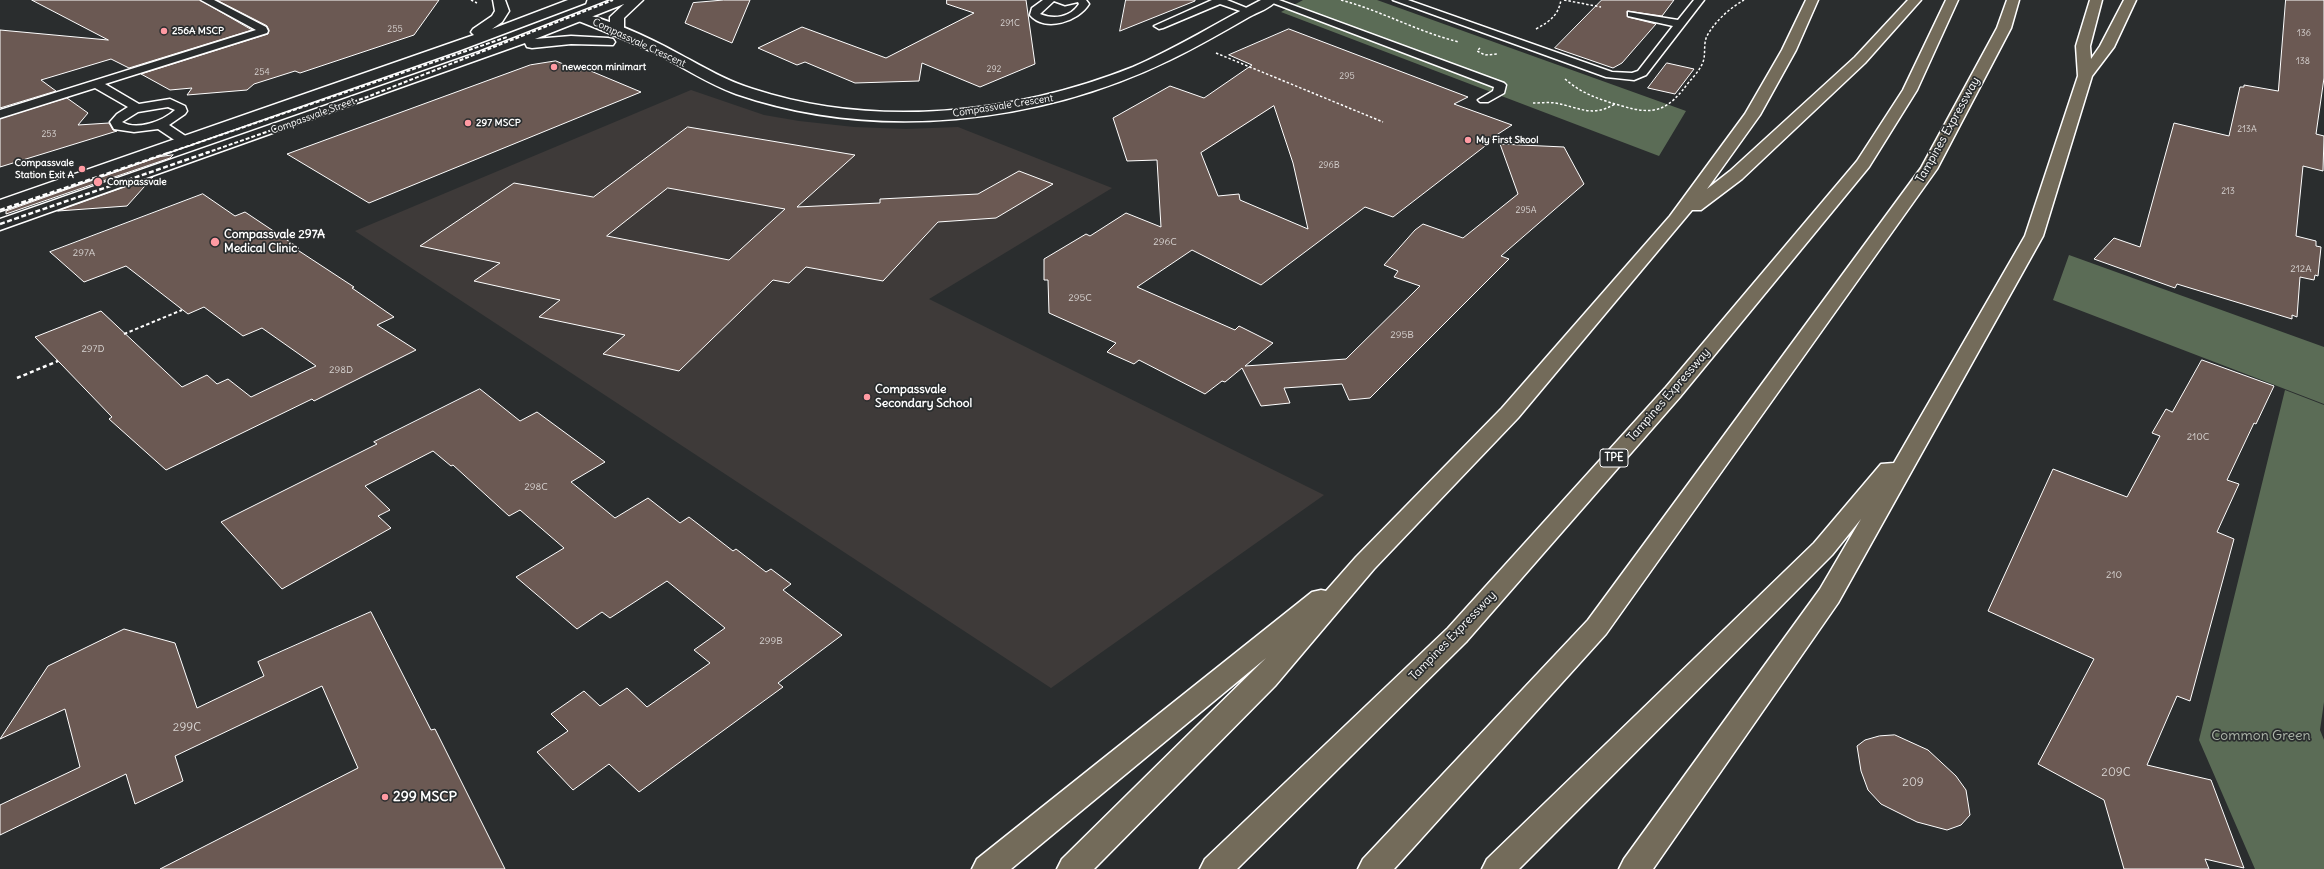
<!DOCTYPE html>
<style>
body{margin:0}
canvas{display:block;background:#2a2d2e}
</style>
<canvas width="2324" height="869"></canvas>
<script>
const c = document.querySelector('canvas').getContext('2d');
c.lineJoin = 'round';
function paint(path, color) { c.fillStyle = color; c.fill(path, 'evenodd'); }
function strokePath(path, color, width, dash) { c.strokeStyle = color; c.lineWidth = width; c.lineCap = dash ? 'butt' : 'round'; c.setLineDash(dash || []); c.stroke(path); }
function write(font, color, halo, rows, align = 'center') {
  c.font = font + ' Delius,sans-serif'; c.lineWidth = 3.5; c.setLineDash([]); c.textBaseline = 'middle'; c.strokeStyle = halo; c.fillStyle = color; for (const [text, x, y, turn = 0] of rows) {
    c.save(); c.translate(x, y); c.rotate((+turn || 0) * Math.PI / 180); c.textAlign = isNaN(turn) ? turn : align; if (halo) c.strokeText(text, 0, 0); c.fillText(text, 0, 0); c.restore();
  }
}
const built = new Path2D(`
 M 691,90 L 764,115 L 799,121 L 854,127 L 906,129 L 958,127 L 1112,188 L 929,299 L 1324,495 L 1051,688 L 355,231 Z`);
const green = new Path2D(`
 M 1303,0 L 1377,0 L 1686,111 L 1659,156 L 1281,12 Z
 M 2069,255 L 2324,347 L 2324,404 L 2053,300 Z
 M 2285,390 L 2324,405 L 2324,702 L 2320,730 L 2324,740 L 2324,869 L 2255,869 L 2199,740 Z`);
const building = new Path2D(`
 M 32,0 L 200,0 L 252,30 L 129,68 L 111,59 L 41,80 L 56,91 L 0,108 L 0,30 L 108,40 Z
 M 217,0 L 439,0 L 414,35 L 300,73 L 295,71 L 254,84 L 247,90 L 187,95 L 192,88 L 170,90 L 141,74 L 268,34 L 269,30 L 267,26 Z
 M 724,0 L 750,0 L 732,43 L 685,23 L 693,3 Z
 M 947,0 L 1026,0 L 1035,64 L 980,87 L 922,63 L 919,81 L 855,83 L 805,62 L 797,65 L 758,48 L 802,27 L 886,58 L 974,13 L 947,4 Z
 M 1126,0 L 1195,0 L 1195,1 L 1120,31 Z
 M 1602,0 L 1674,0 L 1662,16 L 1627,11 L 1628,17 L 1656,24 L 1622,63 L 1613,68 L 1555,48 Z
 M 2286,0 L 2324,0 L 2324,78 L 2316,134 L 2324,136 L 2323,171 L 2303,166 L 2296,236 L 2316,241 L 2316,246 L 2321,247 L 2318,276 L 2315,275 L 2314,280 L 2300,277 L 2297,317 L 2292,315 L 2292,319 L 2177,284 L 2175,288 L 2094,259 L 2114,238 L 2140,247 L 2174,123 L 2229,136 L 2240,87 L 2244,87 L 2244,85 L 2278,91 Z
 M 1289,29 L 1468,97 L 1454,104 L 1512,125 L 1484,143 L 1489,143 L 1393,217 L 1365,207 L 1261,285 L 1192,250 L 1137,287 L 1235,330 L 1239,326 L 1273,343 L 1245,366 L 1346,359 L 1420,286 L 1394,277 L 1398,271 L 1384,265 L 1415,230 L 1423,224 L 1463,238 L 1518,194 L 1500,144 L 1564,147 L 1584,184 L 1501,256 L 1509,259 L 1370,398 L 1349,400 L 1342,384 L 1284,388 L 1290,403 L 1261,406 L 1242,368 L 1225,382 L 1222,381 L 1205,394 L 1139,360 L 1134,364 L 1107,352 L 1116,343 L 1049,313 L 1048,280 L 1044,280 L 1044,259 L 1086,234 L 1090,236 L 1126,213 L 1161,227 L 1157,160 L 1127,161 L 1113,118 L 1170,86 L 1204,98 L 1252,65 L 1229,55 ZM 1274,106 L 1293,163 L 1308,229 L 1240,200 L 1239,194 L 1218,196 L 1201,153 Z
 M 556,61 L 580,71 L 586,69 L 641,92 L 369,203 L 287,154 L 530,65 Z
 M 1667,63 L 1694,69 L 1675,94 L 1648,88 Z
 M 67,98 L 88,113 L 78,125 L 109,123 L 113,130 L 117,131 L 0,167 L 0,119 Z
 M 688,127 L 855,155 L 797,207 L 880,203 L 880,199 L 978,194 L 1019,171 L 1053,184 L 996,218 L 938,222 L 883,281 L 806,267 L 789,283 L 773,280 L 679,371 L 603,354 L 625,335 L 539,317 L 560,300 L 474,281 L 500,263 L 420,246 L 514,183 L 593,197 ZM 668,188 L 785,209 L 729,260 L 607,236 Z
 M 173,155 L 170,158 L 6,214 L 6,211 L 158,157 Z
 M 153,177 L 127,206 L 58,211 Z
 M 203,194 L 235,216 L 245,212 L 299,248 L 296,249 L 354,287 L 352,288 L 394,317 L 377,325 L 416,350 L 314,401 L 312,399 L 166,470 L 109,419 L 112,417 L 35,337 L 101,311 L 182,387 L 207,375 L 217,384 L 228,379 L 251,397 L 316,366 L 262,328 L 243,336 L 204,307 L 188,314 L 126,266 L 84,282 L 50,252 Z
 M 2202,360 L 2274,386 L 2256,424 L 2254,423 L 2227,480 L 2239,484 L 2217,532 L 2234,539 L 2190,701 L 2177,696 L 2147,765 L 2211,780 L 2244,868 L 2205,859 L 2209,869 L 2124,869 L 2104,800 L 2038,764 L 2094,659 L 1988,611 L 2053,469 L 2127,497 L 2160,436 L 2152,433 L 2166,409 L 2172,412 Z
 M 480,389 L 520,421 L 537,412 L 605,462 L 571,482 L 615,518 L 648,498 L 680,523 L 689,517 L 733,551 L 736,549 L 766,572 L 771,569 L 791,584 L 783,590 L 842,635 L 778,683 L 783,687 L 639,792 L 609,764 L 573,790 L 537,752 L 568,731 L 551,714 L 584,691 L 600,706 L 627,688 L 647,707 L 710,663 L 694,650 L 725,628 L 667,581 L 610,618 L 602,612 L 577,629 L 516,577 L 564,548 L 520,510 L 509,516 L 453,465 L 451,466 L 433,451 L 365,486 L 390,510 L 378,516 L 391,528 L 282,589 L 221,522 L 377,444 L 374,442 Z
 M 371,612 L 431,730 L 435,729 L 505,869 L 160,869 L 358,768 L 322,686 L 175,756 L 183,781 L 135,804 L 126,774 L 0,835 L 0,805 L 80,767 L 65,709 L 0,739 L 48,666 L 124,629 L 175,643 L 197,708 L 264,676 L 258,662 Z
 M 1895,735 L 1928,750 L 1956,776 L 1966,790 L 1970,815 L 1961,825 L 1947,830 L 1917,822 L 1881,804 L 1868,790 L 1861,771 L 1857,746 L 1865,740 L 1879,736 Z`);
const pathFar2 = new Path2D(`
 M 471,0 L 477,3
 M 1341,0 C 1382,11 1418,32 1459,42
 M 1564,0 L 1601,7
 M 1536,29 C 1550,21 1558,16 1561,0
 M 1480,48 L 1477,51 L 1485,55 L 1498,54
 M 1216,53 L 1383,122
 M 1565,79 C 1582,94 1601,100 1622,106 C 1656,116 1668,110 1689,82 C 1694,76 1700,70 1703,62 C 1706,54 1703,44 1707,36 C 1715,21 1730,8 1744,0
 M 1533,103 C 1540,103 1548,102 1555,103 C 1579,107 1591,118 1615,104`);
const pathFar1 = new Path2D(`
 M 124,334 L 182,310`);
const path = new Path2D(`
 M 17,378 L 58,361`);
const lane = new Path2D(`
 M 201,0 L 214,0 L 266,27 L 268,31 L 267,33 L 105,84 L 139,104 L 170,99 L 185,106 L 187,111 L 185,114 L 169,125 L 190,139 L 192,142 L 190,145 L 182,145 L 158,129 L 134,132 L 114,129 L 110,122 L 117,114 L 128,107 L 95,88 L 0,118 L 0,110 L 256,30 ZM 168,107 L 175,110 C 163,121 137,131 122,122 L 138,112 Z
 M 1043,0 L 1086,0 L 1089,4 C 1079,21 1045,33 1030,15 L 1032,8 ZM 1054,1 L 1065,5 L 1078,2 L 1079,4 C 1071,17 1054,20 1040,14 Z
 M 1212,0 L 1227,0 L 1254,11 L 1249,14 L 1220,4 L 1163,28 L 1159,29 L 1154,26 Z
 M 1265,0 L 1279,0 L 1504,83 L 1506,85 L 1504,93 L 1488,102 L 1480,102 L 1478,100 L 1493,91 L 1494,87 Z
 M 1393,0 L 1408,0 L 1612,72 L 1632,73 L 1638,71 L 1673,26 L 1628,16 L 1628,12 L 1678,20 L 1694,0 L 1704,0 L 1646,75 L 1634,80 L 1606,77 Z`);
const street = new Path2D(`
 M 1261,0 L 1277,0 C 1271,8 1258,12 1249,17 C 1223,32 1197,47 1170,60 C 1039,124 875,142 736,94 C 708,84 685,68 659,55 C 632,42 604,31 576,20 L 574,17 L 581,13 C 613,21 652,39 681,55 C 705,68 727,81 753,89 C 875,129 1015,114 1133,67 C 1177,48 1218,22 1261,0 Z`);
const secondary = new Path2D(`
 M 493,0 L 505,0 L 509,11 L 502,22 L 492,29 L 568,0 L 586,0 L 585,3 L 458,51 L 0,211 L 0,200 L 474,35 L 471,32 L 473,29 L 492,16 L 495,11 Z
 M 611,0 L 643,0 L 624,18 L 624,32 L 622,35 L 612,35 L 610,32 L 610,17 L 624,4 L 535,39 L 571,36 L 608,38 L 613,39 L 615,42 L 613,45 L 571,44 L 532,48 L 527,47 L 525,43 L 0,230 L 0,219 L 479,52 Z`);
const highway = new Path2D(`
 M 1806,0 L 1818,0 L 1796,50 L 1760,115 L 1707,189 L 1730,171 L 1855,57 L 1908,0 L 1921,0 L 1865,63 L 1742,179 L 1701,210 L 1692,210 L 1518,418 L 1374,569 L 1275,686 L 1094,869 L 1057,869 L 1062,859 L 1266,658 L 1011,869 L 972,869 L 977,859 L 1312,592 L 1321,590 L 1326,591 L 1356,557 L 1502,408 L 1670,216 L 1745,114 L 1782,50 Z
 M 1946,0 L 1958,0 L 1917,90 L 1869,167 L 1680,397 L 1466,642 L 1237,869 L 1200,869 L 1205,859 L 1448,628 L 1666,387 L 1857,161 L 1903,90 Z
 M 2007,0 L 2019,0 L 2011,28 L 1937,169 L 1606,634 L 1394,869 L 1358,869 L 1363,859 L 1588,620 L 1921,168 L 1997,28 Z
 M 2090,0 L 2102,0 L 2090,46 L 2091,59 L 2100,46 L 2124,0 L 2136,0 L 2114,47 L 2092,76 L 2043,236 L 1838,603 L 1653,869 L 1619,869 L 1624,859 L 1820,589 L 1861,519 L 1832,555 L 1519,869 L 1482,869 L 1487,859 L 1814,543 L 1881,464 L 1894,463 L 2025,236 L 2078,76 L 2076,46 Z`);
const railFar1 = new Path2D(`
 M 168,153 L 507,37
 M 206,153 L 367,97 L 613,0`);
const rail = new Path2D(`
 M 0,210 L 171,152
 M 0,224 L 209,152`);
const markers = [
 [164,31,4,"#ff9aa2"],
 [554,67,4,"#ff9aa2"],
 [468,123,4,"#ff9aa2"],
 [1468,140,4,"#ff9aa2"],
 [82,169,4,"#ff9aa2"],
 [98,182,5,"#ff9aa2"],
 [215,242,5,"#ff9aa2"],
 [867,397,4,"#ff9aa2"],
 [385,797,4,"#ff9aa2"]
];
const farNumbernames = [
 ["291C",1010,23],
 ["255",395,29],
 ["136",2304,33],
 ["138",2303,61],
 ["292",994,69],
 ["254",262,72],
 ["295",1347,76],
 ["213A",2247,129],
 ["253",49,134],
 ["296B",1329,165],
 ["213",2228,191],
 ["295A",1526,210]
];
const farPoinames = [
 ["256A MSCP",172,31],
 ["newecon minimart",562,67],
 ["297 MSCP",476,123],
 ["My First Skool",1476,140],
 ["Compassvale",74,163,"right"],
 ["Station Exit A",74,175,"right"],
 ["Compassvale",107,182]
];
const farStreetnames = [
 ["Compassvale Crescent",639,43,25],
 ["Compassvale Crescent",1003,106,-9],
 ["Compassvale Street",313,116,-20]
];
const numberNames = [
 ["296C",1165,242],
 ["297A",84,253],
 ["212A",2301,269],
 ["295C",1080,298],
 ["295B",1402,335],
 ["297D",93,349],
 ["298D",341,370],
 ["210C",2198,437],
 ["298C",536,487],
 ["210",2114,575],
 ["299B",771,641]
];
const shields = [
 [1614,458,28]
];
const shieldNames = [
 ["TPE",1614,458]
];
const streetNames = [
 ["Tampines Expressway",1948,130,-61],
 ["Tampines Expressway",1669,395,-49],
 ["Tampines Expressway",1453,636,-46]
];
const poiNames = [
 ["Compassvale 297A",224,235],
 ["Medical Clinic",224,249],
 ["Compassvale",875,390],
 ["Secondary School",875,404]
];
const nearNumbernames = [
 ["299C",187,728],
 ["209C",2116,773],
 ["209",1913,783]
];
const nearParknames = [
 ["Common Green",2261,736]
];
const nearPoinames = [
 ["299 MSCP",393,797]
];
paint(built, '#3e3a39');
paint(green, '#5b6c56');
paint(building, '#6b5953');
strokePath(building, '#fff', 1);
strokePath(lane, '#fff', 3);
strokePath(street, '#fff', 3);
strokePath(secondary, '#fff', 3);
strokePath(highway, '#fff', 3);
strokePath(pathFar2, '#fff', 1.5, [2.5, 2]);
strokePath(pathFar1, '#fff', 2, [3.5, 2.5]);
strokePath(path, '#fff', 2.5, [4, 3]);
paint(lane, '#2a2d2e');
paint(street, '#2a2d2e');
paint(secondary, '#2a2d2e');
paint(highway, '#736b5a');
strokePath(railFar1, '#fff', 2, [4, 2]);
strokePath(rail, '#fff', 2.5, [5, 2.5]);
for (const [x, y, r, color] of markers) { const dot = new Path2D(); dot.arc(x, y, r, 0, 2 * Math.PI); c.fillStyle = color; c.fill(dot); strokePath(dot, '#2a2d2e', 1.5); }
write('9px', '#dad6d4', null, farNumbernames);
write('bold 10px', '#fff', '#2a2d2e', farPoinames, 'left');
write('10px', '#fff', '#2a2d2e', farStreetnames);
write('10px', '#dad6d4', null, numberNames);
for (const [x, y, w] of shields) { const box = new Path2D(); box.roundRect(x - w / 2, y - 9, w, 18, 3); c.fillStyle = '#2a2d2e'; c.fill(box); strokePath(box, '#fff', 1); }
write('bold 11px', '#fff', null, shieldNames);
write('12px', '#fff', '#2a2d2e', streetNames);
write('bold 12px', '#fff', '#2a2d2e', poiNames, 'left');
write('12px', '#dad6d4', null, nearNumbernames);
write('14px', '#adb6aa', '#2a2d2e', nearParknames);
write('bold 14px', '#fff', '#2a2d2e', nearPoinames, 'left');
</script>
